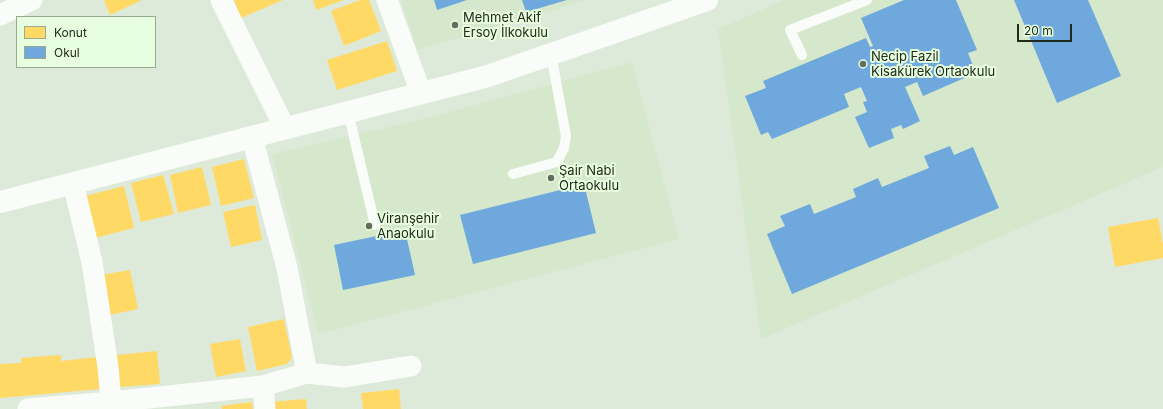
<!DOCTYPE html>
<meta charset="utf-8">
<style>
body{margin:0}
#map{position:relative;width:1163px;height:409px;overflow:hidden;background:#deead9;font-family:Inter,sans-serif}
canvas{display:block}
.legend{position:absolute;left:16px;top:16px;width:140px;height:52px;box-sizing:border-box;background:#e8ffdf;border:1px solid #99aa92;margin:0;padding:5px 7px;list-style:none;font-size:12px;color:#222a1e}
.legend li{display:flex;align-items:center;gap:8px;height:20px}
.legend b{width:20px;border:1px solid #99aa92}
.scale{position:absolute;left:1017px;top:24px;width:55px;height:18px;box-sizing:border-box;border:2px solid #222a1e;border-top:0;padding-left:5px;font-size:12px;line-height:14px;white-space:nowrap;color:#222a1e;-webkit-text-stroke:3px #e8ffdf;paint-order:stroke}
</style>
<div id="map">
<canvas width="1163" height="409"></canvas>
<ul class="legend">
<li><b style="height:11px;background:#ffd966"></b>Konut</li>
<li><b style="height:11px;background:#6fa8dc"></b>Okul</li>
</ul>
<div class="scale">20 m</div>
</div>
<script>
const c = document.querySelector('canvas').getContext('2d');
c.lineJoin = 'round';
function paint(path, color) { c.fillStyle = color; c.fill(path, 'evenodd'); }
function strokePath(path, color, width, dash) { c.strokeStyle = color; c.lineWidth = width; c.lineCap = dash ? 'butt' : 'round'; c.setLineDash(dash || []); c.stroke(path); }
function write(font, color, halo, rows, align = 'center') {
  c.font = font + ' Inter,sans-serif'; c.lineWidth = 4; c.setLineDash([]); c.textBaseline = 'middle'; c.strokeStyle = halo; c.fillStyle = color; for (const [text, x, y, turn = 0] of rows) {
    c.save(); c.translate(x, y); c.rotate((+turn || 0) * Math.PI / 180); c.textAlign = isNaN(turn) ? turn : align; if (halo) c.strokeText(text, 0, 0); c.fillText(text, 0, 0); c.restore();
  }
}
const built = new Path2D(`
 M 401,0 L 587,0 L 417,50 Z
 M 784,0 L 1163,0 L 1163,167 L 761,339 L 718,29 Z
 M 632,62 L 679,239 L 318,334 L 272,154 L 427,118 Z`);
const homes = new Path2D(`
 M 104,0 L 142,0 L 110,15 Z
 M 234,0 L 283,0 L 241,18 Z
 M 313,0 L 344,0 L 316,10 Z
 M 360,0 L 369,0 L 381,31 L 344,46 L 331,11 Z
 M 387,41 L 397,71 L 337,90 L 327,60 Z
 M 244,159 L 254,198 L 221,206 L 212,167 Z
 M 202,167 L 211,205 L 178,213 L 170,175 Z
 M 163,175 L 174,214 L 141,222 L 131,183 Z
 M 124,186 L 134,228 L 95,238 L 85,196 Z
 M 255,205 L 262,240 L 231,247 L 223,212 Z
 M 1158,218 L 1163,245 L 1163,258 L 1115,267 L 1108,227 Z
 M 130,270 L 138,309 L 109,315 L 101,275 Z
 M 284,319 L 292,358 L 287,364 L 257,371 L 248,327 Z
 M 240,339 L 246,371 L 216,377 L 210,344 Z
 M 157,351 L 160,384 L 119,387 L 116,355 Z
 M 61,355 L 61,361 L 98,357 L 101,389 L 0,398 L 0,364 L 21,363 L 21,358 Z
 M 399,389 L 401,409 L 363,409 L 361,393 Z
 M 306,399 L 307,409 L 270,409 L 270,402 Z
 M 252,402 L 253,409 L 222,409 L 221,406 Z`);
const schools = new Path2D(`
 M 434,0 L 467,0 L 437,10 Z
 M 522,0 L 567,0 L 526,12 Z
 M 904,0 L 956,0 L 977,50 L 968,53 L 976,73 L 923,96 L 917,82 L 905,87 L 920,121 L 903,129 L 901,125 L 891,129 L 894,138 L 869,148 L 855,117 L 867,112 L 863,102 L 867,101 L 861,87 L 844,94 L 849,107 L 772,139 L 768,132 L 761,135 L 745,96 L 766,88 L 763,81 L 866,38 L 870,47 L 873,46 L 861,18 Z
 M 1014,0 L 1088,0 L 1121,76 L 1057,103 Z
 M 950,146 L 954,155 L 973,147 L 999,208 L 792,294 L 767,234 L 785,226 L 780,216 L 810,204 L 814,214 L 856,197 L 853,189 L 878,178 L 882,187 L 929,168 L 924,156 Z
 M 584,184 L 596,233 L 473,264 L 460,215 Z
 M 405,230 L 415,275 L 343,290 L 334,245 Z`);
const service = new Path2D(`
 M 802,55 L 790,30 L 867,0
 M 348,112 L 375,225
 M 513,174 L 557,162 L 564,148 L 566,136 L 551,54`);
const minor = new Path2D(`
 M 221,0 L 285,128
 M 387,0 L 421,93
 M 0,15 L 32,0
 M 252,137 L 287,268 L 307,373
 M 73,183 L 92,262 L 108,367 L 111,402
 M 263,386 L 265,409
 M 28,409 L 111,402 L 263,386 L 307,373 L 345,377 L 411,366`);
const tertiary = new Path2D(`
 M 0,202 L 488,76 L 707,0`);
const markers = [
 [455,25,4,"#646d5f"],
 [863,64,4,"#646d5f"],
 [551,178,4,"#646d5f"],
 [369,226,4,"#646d5f"]
];
const poiNames = [
 ["Mehmet Akif",463,18],
 ["Ersoy İlkokulu",463,33],
 ["Necip Fazil",871,57],
 ["Kisakürek Ortaokulu",871,72],
 ["Şair Nabi",559,171],
 ["Ortaokulu",559,186],
 ["Viranşehir",377,219],
 ["Anaokulu",377,234]
];
paint(built, '#d5e8cc');
paint(homes, '#ffd966');
paint(schools, '#6fa8dc');
strokePath(service, '#fafcf9', 10);
strokePath(minor, '#fafcf9', 21);
strokePath(tertiary, '#fafcf9', 22);
for (const [x, y, r, color] of markers) { const dot = new Path2D(); dot.arc(x, y, r, 0, 2 * Math.PI); c.fillStyle = color; c.fill(dot); strokePath(dot, '#e8ffdf', 1.5); }
write('13px', '#222a1e', '#e8ffdf', poiNames, 'left');
</script>
